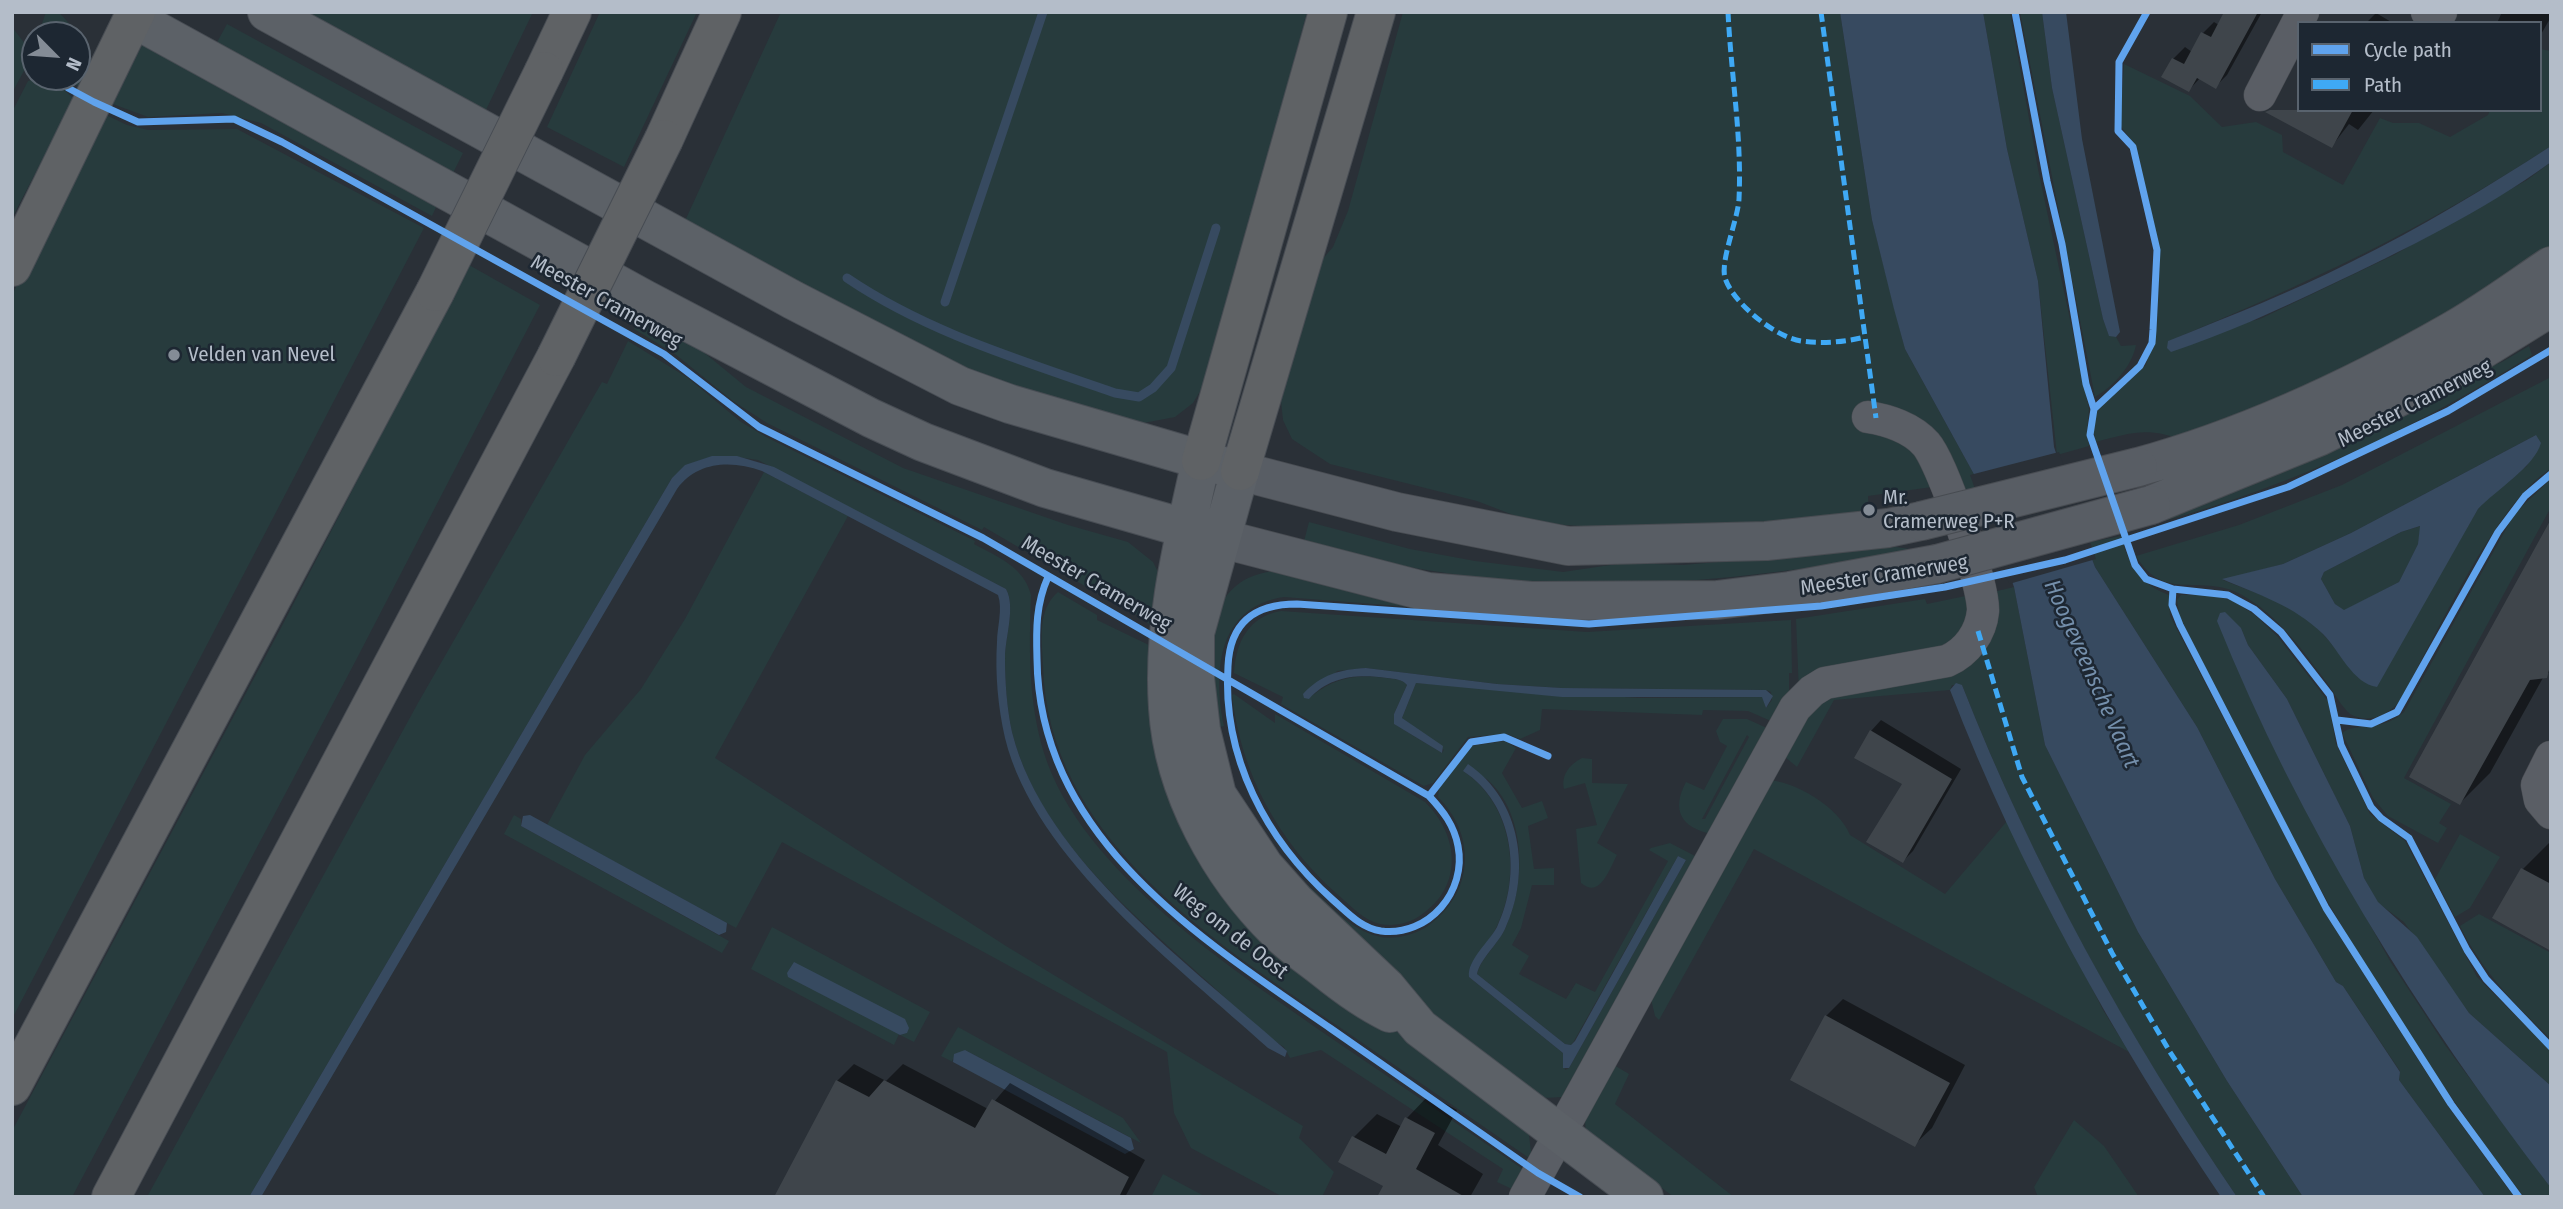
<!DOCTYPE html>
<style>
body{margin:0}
#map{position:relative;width:2563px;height:1209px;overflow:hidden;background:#2a3037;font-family:"Fira Sans Condensed",sans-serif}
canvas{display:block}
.frame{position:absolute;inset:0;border:14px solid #b4bdc9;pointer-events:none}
.legend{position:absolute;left:2297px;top:21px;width:245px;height:91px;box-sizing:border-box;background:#1d2732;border:2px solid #59636e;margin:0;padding:9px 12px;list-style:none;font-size:21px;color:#b4bdc9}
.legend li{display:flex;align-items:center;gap:14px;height:35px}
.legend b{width:35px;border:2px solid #59636e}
.north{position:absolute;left:21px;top:21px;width:70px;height:70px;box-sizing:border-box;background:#1d2732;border:2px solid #59636e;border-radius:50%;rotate:115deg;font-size:19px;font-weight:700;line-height:28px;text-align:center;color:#b4bdc9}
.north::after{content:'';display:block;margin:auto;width:24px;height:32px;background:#848c96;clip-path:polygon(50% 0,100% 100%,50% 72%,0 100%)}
</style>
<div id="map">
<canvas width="2563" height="1209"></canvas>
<div class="frame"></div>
<ul class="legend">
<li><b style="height:9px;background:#60a3ed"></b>Cycle path</li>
<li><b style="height:9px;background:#3fa9f5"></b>Path</li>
</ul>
<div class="north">N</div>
</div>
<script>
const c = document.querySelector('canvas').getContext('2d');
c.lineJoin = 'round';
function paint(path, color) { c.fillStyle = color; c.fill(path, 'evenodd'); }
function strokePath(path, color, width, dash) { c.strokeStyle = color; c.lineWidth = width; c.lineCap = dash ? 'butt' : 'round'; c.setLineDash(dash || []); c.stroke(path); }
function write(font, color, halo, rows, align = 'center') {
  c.font = font + ' "Fira Sans Condensed",sans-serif'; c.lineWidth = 5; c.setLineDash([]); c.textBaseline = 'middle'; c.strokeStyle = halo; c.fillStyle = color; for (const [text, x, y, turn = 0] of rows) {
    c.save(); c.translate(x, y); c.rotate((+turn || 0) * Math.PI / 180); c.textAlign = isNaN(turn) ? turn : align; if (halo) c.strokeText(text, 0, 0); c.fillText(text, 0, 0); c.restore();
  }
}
const green = new Path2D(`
 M 46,12 L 58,12 C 82,33 88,58 80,88 L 67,77 L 77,77 L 77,35 L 38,35 Z
 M 296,12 L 533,12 L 484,114 Z
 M 600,12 L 697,12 L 624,167 L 547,127 Z
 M 781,12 L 1307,12 L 1208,378 L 1193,403 L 1175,417 L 1133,425 L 960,367 L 684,223 Z
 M 1403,12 L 1840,12 L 1872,220 L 1905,349 L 1976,478 L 1983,497 L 1960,503 L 1902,435 L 1939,486 L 1868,496 L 1869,516 L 1645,530 L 1534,523 L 1477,501 L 1330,464 L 1292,439 L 1283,420 L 1281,401 L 1321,261 L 1333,247 L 1348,211 Z
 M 1983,12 L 2010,12 L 2038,169 L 2089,409 L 2087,432 L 2089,446 L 2057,455 L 2038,281 L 2007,149 Z
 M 2020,12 L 2042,12 L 2052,88 L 2103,319 L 2109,335 L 2116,337 L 2121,346 L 2136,345 C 2132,366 2114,386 2095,397 Z
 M 227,24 L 463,153 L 452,175 L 215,46 Z
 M 12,27 L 29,49 L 26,67 L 12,93 Z
 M 142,45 L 148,45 L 438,203 L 432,216 L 261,123 L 222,113 L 148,117 L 113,104 Z
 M 2540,49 L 2551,51 L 2551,146 C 2426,228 2307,284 2169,341 L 2260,319 L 2394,255 L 2527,180 L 2551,162 L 2551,256 L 2444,323 L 2185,441 C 2148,427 2134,432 2096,442 L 2093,429 L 2098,409 L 2146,365 L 2157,327 L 2160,251 L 2137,148 L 2120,125 L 2124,64 L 2190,96 L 2222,127 L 2256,122 L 2282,135 L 2283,152 L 2343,185 L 2380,118 L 2393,123 L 2419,123 L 2450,137 L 2488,115 L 2490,110 L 2540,110 Z
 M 41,77 L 50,77 L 74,99 L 12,218 L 12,112 L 28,81 Z
 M 104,114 L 127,125 L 148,130 L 237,129 L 424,228 L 12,1019 L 12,295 Z
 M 469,265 L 540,305 L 355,662 L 72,1197 L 12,1197 L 12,1131 L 283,624 Z
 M 642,313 L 685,337 L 746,387 L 903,468 L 1068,525 L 1128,542 L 1153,562 L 1162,580 L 1159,650 L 1312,970 L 1528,1127 L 1532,1160 C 1466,1115 1401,1069 1335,1024 C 1210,938 1047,836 1043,665 C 1042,639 1037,610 1058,592 L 1097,615 L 1097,620 L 1151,646 L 1152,626 L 1105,592 L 1102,596 L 984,527 L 982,530 L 767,423 L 733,401 L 675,354 L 634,329 Z
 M 628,341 L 688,378 L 741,422 L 766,437 L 975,541 L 974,544 C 998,557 1024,567 1031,595 C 1029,649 1028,701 1044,753 C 1081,872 1237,972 1334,1040 C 1399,1084 1463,1128 1527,1172 L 1512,1189 L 1497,1182 L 1503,1169 L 1321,1050 L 1290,1058 L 1284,1047 C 1256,1031 1232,1003 1207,981 C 1130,911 1039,838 1012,732 C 1007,709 1005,682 1005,658 C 1005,638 1016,607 1006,589 L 758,460 C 724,454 698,453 672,478 L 249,1197 L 147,1197 L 418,703 L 602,382 L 607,384 Z
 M 2529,346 L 2532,355 C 2418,427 2294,485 2164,521 L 2429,392 L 2502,362 Z
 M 2549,378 L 2551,469 C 2498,498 2431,645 2400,701 C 2387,716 2368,724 2350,714 C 2341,706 2335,694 2328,684 C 2303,651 2278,615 2242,595 C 2201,572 2165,604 2136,556 L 2239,525 L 2342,485 ZM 2536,435 L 2527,466 L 2501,485 L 2478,509 L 2440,574 L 2358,677 C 2339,654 2320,625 2294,610 C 2271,597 2247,590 2223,580 L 2283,564 L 2351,533 Z
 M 764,472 L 848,516 L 715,758 L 1006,946 L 1303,1126 L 1299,1138 L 1334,1172 L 1322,1197 L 1283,1197 L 1191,1148 L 1174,1113 L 1167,1052 L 782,842 L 736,928 L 547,825 L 585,755 L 641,689 L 685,619 Z
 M 2551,479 L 2551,507 L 2404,778 L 2451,804 L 2439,823 L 2447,828 L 2438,843 L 2388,816 L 2373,798 L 2342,733 C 2355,722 2381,733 2404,712 L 2515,513 Z
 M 1309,522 L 1410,549 L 1475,561 L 1563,572 L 1624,563 L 1683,565 L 1896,547 L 1910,549 L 1911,554 C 1790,570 1661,591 1539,583 C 1458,578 1382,563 1303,545 Z
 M 2421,526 L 2418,544 L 2399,582 L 2344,611 L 2335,604 L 2321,579 L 2324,572 L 2401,532 Z
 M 2121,536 C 2129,565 2139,584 2169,595 L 2170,616 L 2328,918 L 2447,1105 L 2514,1197 L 2485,1197 L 2399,1080 L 2400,1071 L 2343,986 L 2336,982 L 2275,879 L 2197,727 L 2095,567 L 2086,543 Z
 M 1275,571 L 1438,609 L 1284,597 C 1217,607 1213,672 1224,726 L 1216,728 C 1212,668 1193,580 1275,571 Z
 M 2014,587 L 2045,745 L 2138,932 L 2227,1081 L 2303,1197 L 2237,1197 C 2127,1037 2033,866 1962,685 L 1952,685 L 1950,690 L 1834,700 L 1797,767 L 1779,752 L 1812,699 L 1941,670 L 1989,593 Z
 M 1975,594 L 1962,640 L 1799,693 L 1796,619 L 1925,599 L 1927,604 Z
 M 2181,595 L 2212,595 L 2233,601 L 2255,615 L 2278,637 L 2328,701 L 2336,744 L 2370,814 L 2405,841 L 2477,977 L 2551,1051 L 2551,1086 L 2469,1013 L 2404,922 L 2378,903 L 2364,878 L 2350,826 L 2287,699 L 2248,645 L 2241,628 L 2302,801 L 2390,961 L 2445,1045 L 2551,1188 L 2551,1197 L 2524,1197 C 2442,1089 2366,973 2301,854 C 2258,776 2220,696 2180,617 L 2177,600 Z
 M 1281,611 L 1587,632 L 1791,620 L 1792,673 L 1789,673 L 1789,704 L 1771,721 L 1748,711 L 1703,710 L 1702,715 L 1542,709 L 1540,730 L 1520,739 L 1507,734 L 1468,737 L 1433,783 L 1424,786 L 1281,704 L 1283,697 L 1234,673 C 1236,642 1248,617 1281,611 ZM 1366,668 L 1497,684 L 1562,688 L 1766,690 L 1771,692 L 1772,700 L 1766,708 L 1763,697 L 1639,698 L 1416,683 L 1402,718 L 1444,750 L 1442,753 L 1394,724 L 1394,714 L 1407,685 C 1402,679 1395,679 1387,678 C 1357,674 1335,677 1312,696 L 1337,671 Z
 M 1234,694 L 1275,723 L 1275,714 L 1425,802 C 1459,835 1464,886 1421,915 C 1410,923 1394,927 1380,924 C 1363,920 1350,905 1337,894 C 1278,841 1241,774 1232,695 Z
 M 1723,719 L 1747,719 L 1769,729 L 1712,834 C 1681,828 1671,810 1686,782 L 1704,790 L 1727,746 L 1720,742 L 1716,731 ZM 1747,735 L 1749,737 L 1705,819 L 1702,819 Z
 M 1505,741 L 1516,748 L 1502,773 L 1522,808 L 1542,801 L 1548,818 L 1528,826 L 1534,869 L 1554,868 L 1554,885 L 1532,885 L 1521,928 L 1512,945 L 1529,956 L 1519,974 L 1566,999 L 1576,983 L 1595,992 L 1668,861 L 1649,850 L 1651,848 L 1670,843 L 1697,857 L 1563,1097 L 1543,1098 L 1411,996 L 1302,892 L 1308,885 C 1329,904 1349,929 1377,936 C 1393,941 1414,935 1428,926 C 1474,893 1477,836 1438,797 L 1439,789 L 1471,746 ZM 1463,771 C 1471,774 1482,775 1488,780 C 1527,815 1526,885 1505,929 C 1498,944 1481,958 1477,974 L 1565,1044 L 1571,1045 L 1574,1041 L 1678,856 L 1686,860 L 1569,1068 L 1565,1070 L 1563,1053 L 1469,977 C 1470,958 1489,944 1497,926 C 1522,875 1513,804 1463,771 Z
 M 1582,758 L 1592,759 L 1592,783 L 1628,784 L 1597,843 L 1617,855 C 1609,870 1600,899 1581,883 L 1576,829 L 1597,825 L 1585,783 L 1564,789 C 1561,775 1570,764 1582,758 Z
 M 1764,780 C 1793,779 1839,807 1850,835 L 1945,894 L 2007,821 L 2103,1010 L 2129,1052 L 1754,849 L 1659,1020 L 1655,1016 L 1651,999 Z
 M 514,815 L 521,819 L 521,826 L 729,941 L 722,953 L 504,834 Z
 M 2460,834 L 2500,857 L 2470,908 L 2455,917 L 2435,879 Z
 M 2479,914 L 2551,953 L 2551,1039 C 2515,1005 2482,971 2460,926 Z
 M 772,927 L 930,1012 L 914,1042 L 900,1035 L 907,1033 L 899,1034 L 894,1045 L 751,969 Z
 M 958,1027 L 1123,1118 L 1141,1143 L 965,1050 L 952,1060 L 953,1062 L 941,1056 Z
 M 1609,1062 L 1629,1074 L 1615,1104 L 1734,1197 L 1674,1197 L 1586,1132 L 1584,1110 Z
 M 2074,1120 L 2104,1146 L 2139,1197 L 2038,1197 L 2034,1187 Z
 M 1163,1174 L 1206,1197 L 1151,1197 Z`);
const water = new Path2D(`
 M 1840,12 L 1983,12 L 2007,149 L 2038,281 L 2054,447 L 2086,543 L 2095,567 L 2197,727 L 2275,879 L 2336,982 L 2343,986 L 2400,1072 L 2399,1080 L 2485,1197 L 2303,1197 L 2227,1081 L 2138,932 L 2045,745 L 2014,587 L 1976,478 L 1905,349 L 1894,309 L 1872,220 Z
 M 2042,12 L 2066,12 L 2082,139 L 2120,332 L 2116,337 L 2109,336 L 2103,319 L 2052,88 Z
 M 2551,146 L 2551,162 C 2482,212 2404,250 2328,286 C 2276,311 2225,334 2171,352 L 2167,348 L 2168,341 C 2230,316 2292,292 2351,262 C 2420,228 2486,188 2551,146 Z
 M 2536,435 L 2541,443 C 2534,467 2497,489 2478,509 L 2377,687 C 2353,684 2339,650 2323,634 C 2293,605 2259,595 2222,579 L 2283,564 L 2351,533 ZM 2420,526 L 2418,544 L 2399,582 L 2344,610 L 2335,604 L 2321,579 L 2324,572 L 2401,532 Z
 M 712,456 L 737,456 L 774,467 L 1006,589 C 1016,607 1005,638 1005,658 C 1005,682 1007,709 1012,732 C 1044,861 1192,966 1287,1051 L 1285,1057 L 1268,1048 C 1178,966 1035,860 1005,738 C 998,707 995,674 997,642 C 997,628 1003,609 998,595 L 762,471 C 732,460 697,461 677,489 L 261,1197 L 249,1197 L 672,478 L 685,465 Z
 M 2225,612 L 2241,628 L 2248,645 L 2287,699 L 2350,826 L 2364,878 L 2378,902 L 2417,937 L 2469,1013 L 2551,1086 L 2551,1188 C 2417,1014 2299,825 2217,621 L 2220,613 Z
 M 1366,668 L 1497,684 L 1562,688 L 1766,690 L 1773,696 L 1766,708 L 1762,697 L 1562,697 L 1416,683 L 1402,718 L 1443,746 L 1442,753 L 1394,724 L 1394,714 L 1407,685 C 1402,679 1395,679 1387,678 C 1357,674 1330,676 1309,699 L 1304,698 L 1303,694 C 1320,675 1341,669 1366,668 Z
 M 1956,683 L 1962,685 C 2033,866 2128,1037 2237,1197 L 2221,1197 C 2114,1038 2019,869 1950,690 Z
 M 1468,764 C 1521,800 1532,872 1505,929 C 1498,944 1480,959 1477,974 L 1565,1044 L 1571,1045 L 1575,1041 L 1678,856 L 1686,860 L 1569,1068 L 1563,1068 L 1563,1053 L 1469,977 C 1467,960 1489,942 1497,927 C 1522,875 1514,804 1463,771 Z
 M 530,815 L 727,923 L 726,932 L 719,935 L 521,826 L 523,816 Z
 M 794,962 L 905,1019 L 909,1028 L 907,1033 L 900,1035 L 788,977 L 787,973 Z
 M 965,1050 L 1131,1138 L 1134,1149 L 1125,1154 L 953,1062 L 954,1054 Z`);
const pier = new Path2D(`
 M 2059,452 L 2096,559 L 2009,584 L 1970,475 Z`);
const shadow = new Path2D(`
 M 2226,12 L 2262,12 L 2227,75 L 2216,86 L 2200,78 L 2189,90 L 2163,76 L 2173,59 L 2185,47 L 2192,52 L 2203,33 L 2214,22 L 2219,25 Z
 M 2502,12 L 2551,12 L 2551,17 L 2540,36 L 2540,23 L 2497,23 Z
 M 2376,13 L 2393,23 L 2366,23 Z
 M 2299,107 L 2299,110 L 2374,110 L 2358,130 L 2349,124 L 2332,146 L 2289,124 Z
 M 2551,522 L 2551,671 L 2544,676 L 2490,773 L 2460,803 Z
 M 1881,720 L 1961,769 L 1913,851 L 1903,861 L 1905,783 L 1871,731 Z
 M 2551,841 L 2551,948 L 2495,918 L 2523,869 Z
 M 1843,999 L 1965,1065 L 1932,1128 L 1914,1145 L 1826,1016 Z
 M 854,1064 L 886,1081 L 903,1064 L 988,1109 L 1010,1083 L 1145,1160 L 1125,1197 L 775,1197 L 837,1081 Z
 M 1429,1095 L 1457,1110 L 1438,1145 L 1483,1174 L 1470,1197 L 1379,1197 L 1386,1185 L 1341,1162 L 1354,1137 L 1377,1114 L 1402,1127 L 1407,1118 Z`);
const stream = new Path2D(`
 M 847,278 C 928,333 1024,361 1115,393 L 1139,397 L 1153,388 L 1171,368 L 1216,228
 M 945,302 L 1043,12`);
const building = new Path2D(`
 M 2224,12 L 2258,12 L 2216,89 L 2197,78 L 2189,92 L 2161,77 L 2172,58 L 2184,64 L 2201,32 L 2211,37 Z
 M 2270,110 L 2353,110 L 2332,148 L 2265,112 Z
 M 2551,519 L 2551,662 L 2547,678 L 2530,680 L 2460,805 L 2409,777 Z
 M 1870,730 L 1952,779 L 1903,863 L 1866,842 L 1902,784 L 1854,758 Z
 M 2521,868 L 2551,884 L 2551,951 L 2492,918 Z
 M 1825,1015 L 1950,1083 L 1915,1147 L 1790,1080 Z
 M 836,1080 L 869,1097 L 884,1080 L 975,1128 L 992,1099 L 1129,1177 L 1119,1197 L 774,1197 Z
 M 1405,1117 L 1435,1133 L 1416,1169 L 1465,1197 L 1377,1197 L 1383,1186 L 1338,1162 L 1352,1136 L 1386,1154 Z`);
const street = new Path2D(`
 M 2427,12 L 2437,18 L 2441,12
 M 2260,95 L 2303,12
 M 2551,757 L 2537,785 L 2540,800 L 2551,813
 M 1525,1197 L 1795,708 L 1812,691 L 1825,683 L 1947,661 C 1967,652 1981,633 1983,611 C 1984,585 1943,464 1926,444 C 1912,428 1888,420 1868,417`);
const secondary = new Path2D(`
 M 2138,467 C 2247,437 2354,387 2452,331 C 2486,312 2518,288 2551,266
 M 1240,471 L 1397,512 L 1568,546 L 1766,541 L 1888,528 L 1921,521
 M 2151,505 L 2318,437 L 2433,380 L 2551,307
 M 1219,538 L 1428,592 L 1531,601 L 1717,600 L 1790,591 L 1937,564`);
const primary = new Path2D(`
 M 267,12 L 793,300 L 960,386 L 1010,404 L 1240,471 L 1195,633 L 1195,678 L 1201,730 L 1217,795 L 1264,866 L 1296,902 L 1386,987 L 1420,1028 L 1644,1197
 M 133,18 L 644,299 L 871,418 L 923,442 L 1045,488 L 1219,538
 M 1201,461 C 1183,542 1162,624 1168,708 C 1173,791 1220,875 1278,932 C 1292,946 1309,957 1324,969 C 1345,986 1365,1001 1390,1013`);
const highway = new Path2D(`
 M 544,71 L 572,12
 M 664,139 L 722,12
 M 12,267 L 136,12
 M 1201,461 L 1328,12
 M 1240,471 L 1376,12
 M 12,1086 L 435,292
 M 111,1197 L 556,357`);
const secondaryBridge = new Path2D(`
 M 1921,521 L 2138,467
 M 1937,564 L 2151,505`);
const highwayBridge = new Path2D(`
 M 435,292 L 544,71
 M 556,357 L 664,139`);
const quiet = new Path2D(`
 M 1728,12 C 1731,75 1742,136 1739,199 C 1738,219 1720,261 1725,278 C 1733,303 1775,337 1801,341 C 1822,344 1845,342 1865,337
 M 1821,12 L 1876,418
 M 1978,631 L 2022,777 L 2112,953 L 2170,1052 L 2264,1197`);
const cycleway = new Path2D(`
 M 2015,12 L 2047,181 L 2062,244 L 2086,384 L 2094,409 L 2090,435 L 2135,565 L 2146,579 L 2173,589 L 2172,605 L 2180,625 L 2326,908 L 2451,1104 L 2519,1197
 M 58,77 L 68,88 L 94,102 L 138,122 L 234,119 L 282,142 L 664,354 L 759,427 L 983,538 L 1429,796 C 1443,811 1454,825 1458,846 C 1467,891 1429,937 1381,931 C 1361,928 1348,913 1333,900 C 1266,840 1222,757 1228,666 C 1230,622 1255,604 1297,604 L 1589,624 L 1821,606 L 1945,587 L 2065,560 L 2288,487 L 2448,411 L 2551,350
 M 2094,409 L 2140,366 L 2152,343 L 2153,330 L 2157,250 L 2133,147 L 2118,131 L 2119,62 L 2147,12
 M 1048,577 C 1036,604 1036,629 1037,659 C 1039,837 1199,938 1330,1028 C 1399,1076 1469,1125 1538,1173 L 1580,1197
 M 2173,589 L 2228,595 L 2254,609 L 2281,632 L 2330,695 L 2341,745 L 2371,807 L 2381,818 L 2409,838 L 2467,950 L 2486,979 L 2551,1047
 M 2337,720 L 2371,724 L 2397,712 L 2498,532 L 2525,496 L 2551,474
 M 1429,796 L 1471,742 L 1504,737 L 1548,756`);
const markers = [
 [174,355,7,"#848c96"],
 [1869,510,7,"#848c96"]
];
const streetNames = [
 ["Meester Cramerweg",606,302,29],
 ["Meester Cramerweg",2415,404,-27],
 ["Meester Cramerweg",1884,576,-9],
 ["Meester Cramerweg",1096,584,30],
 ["Weg om de Oost",1230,932,38]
];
const poiNames = [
 ["Velden van Nevel",188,355],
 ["Mr.",1883,498],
 ["Cramerweg P+R",1883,522]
];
const waterNames = [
 ["Hoogeveensche Vaart",2091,674,66]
];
paint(green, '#273b3d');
paint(water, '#374a60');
paint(pier, '#2a3037');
paint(shadow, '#0007');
strokePath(stream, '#374a60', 9);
paint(building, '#3f454b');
strokePath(street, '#484c52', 33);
strokePath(secondary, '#484c52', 40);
strokePath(primary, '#484d54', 40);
strokePath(highway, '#474c53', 40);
strokePath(street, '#5a5e65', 32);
strokePath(secondary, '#585d64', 38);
strokePath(primary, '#5c6167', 38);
strokePath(highway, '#5f6265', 38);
strokePath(secondaryBridge, '#484c52', 40, []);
strokePath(highwayBridge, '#474c53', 40, []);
strokePath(secondaryBridge, '#585d64', 38);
strokePath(highwayBridge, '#5f6265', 38);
strokePath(quiet, '#3fa9f5', 5, [10, 5]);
strokePath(cycleway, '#60a3ed', 7);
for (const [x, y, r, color] of markers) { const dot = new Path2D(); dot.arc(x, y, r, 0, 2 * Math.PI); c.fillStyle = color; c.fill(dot); strokePath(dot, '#1d2732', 2.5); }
write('21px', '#b4bdc9', '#1d2732', streetNames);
write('21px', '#b4bdc9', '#1d2732', poiNames, 'left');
write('italic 23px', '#748fab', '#1d2732', waterNames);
</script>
